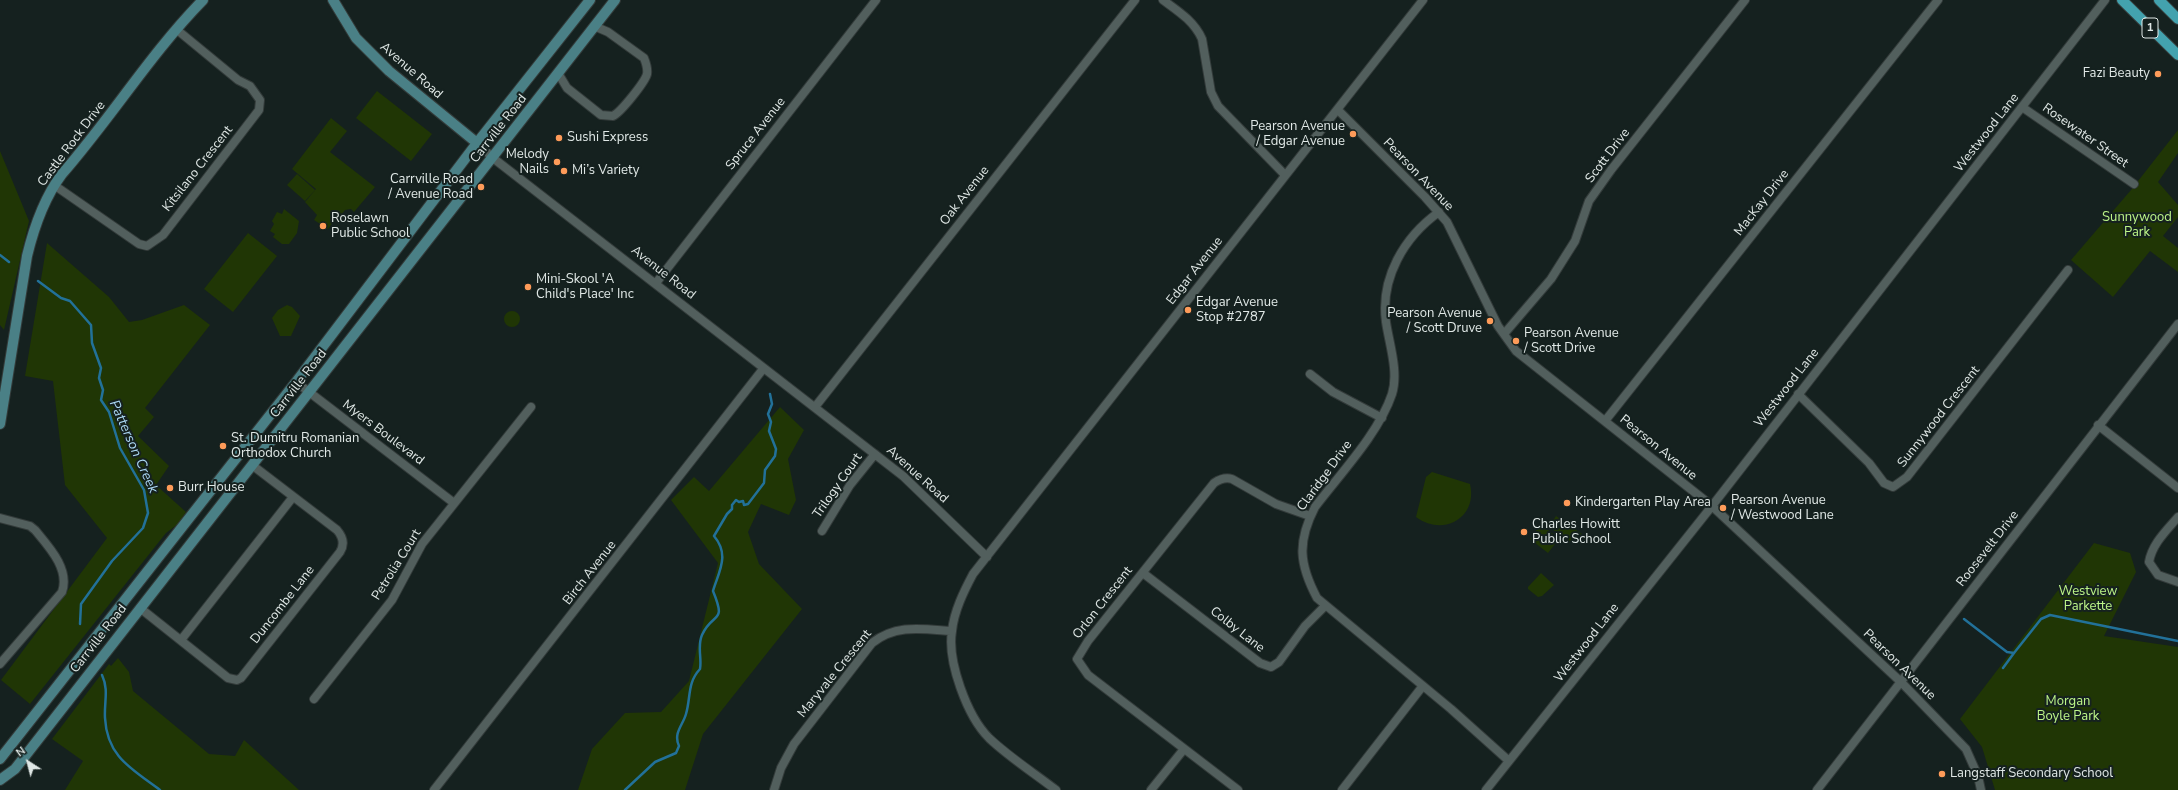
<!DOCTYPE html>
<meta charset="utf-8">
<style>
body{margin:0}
#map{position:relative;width:2178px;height:790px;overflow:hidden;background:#15211f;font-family:"Nunito Sans",sans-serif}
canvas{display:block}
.north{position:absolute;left:8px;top:742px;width:40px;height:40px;-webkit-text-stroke:3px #15211f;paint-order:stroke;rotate:324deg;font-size:11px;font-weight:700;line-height:16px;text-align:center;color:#e0e8e6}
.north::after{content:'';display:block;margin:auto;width:14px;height:18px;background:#e0e8e6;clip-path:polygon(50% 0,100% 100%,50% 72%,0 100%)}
</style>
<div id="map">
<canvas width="2178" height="790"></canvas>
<div class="north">N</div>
</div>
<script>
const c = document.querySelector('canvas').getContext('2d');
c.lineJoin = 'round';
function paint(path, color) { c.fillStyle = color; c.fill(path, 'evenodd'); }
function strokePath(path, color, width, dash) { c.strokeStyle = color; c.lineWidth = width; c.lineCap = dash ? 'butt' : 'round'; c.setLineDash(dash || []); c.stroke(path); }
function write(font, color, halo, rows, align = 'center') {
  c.font = font + ' "Nunito Sans",sans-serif'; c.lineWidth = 4; c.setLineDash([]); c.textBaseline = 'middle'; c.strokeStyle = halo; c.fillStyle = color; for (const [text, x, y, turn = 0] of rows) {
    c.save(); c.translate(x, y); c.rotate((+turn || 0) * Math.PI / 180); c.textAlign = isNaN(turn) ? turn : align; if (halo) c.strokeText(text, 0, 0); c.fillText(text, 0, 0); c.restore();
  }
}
const green = new Path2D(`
 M 377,91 L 432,134 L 411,161 L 356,118 Z
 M 331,118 L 347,131 L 330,152 L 375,187 L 354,212 L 351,209 L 345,210 L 341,215 L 339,214 L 328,229 L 314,220 L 317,215 L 305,202 L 316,189 L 292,169 Z
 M 2178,130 L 2178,153 L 2158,182 L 2178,205 L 2178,217 L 2163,236 L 2178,248 L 2178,272 L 2150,251 L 2113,297 L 2071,260 L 2131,190 Z
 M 0,151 L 29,221 L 4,330 L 0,325 Z
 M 297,174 L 315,190 L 305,201 L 287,185 Z
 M 284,209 L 299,221 L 297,233 L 289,244 L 282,244 L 273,237 L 275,234 L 270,231 L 274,224 L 272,221 L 277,212 L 282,214 Z
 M 248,233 L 277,256 L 233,312 L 204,289 Z
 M 47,243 L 109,297 L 129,322 L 142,320 L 184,305 L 210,325 L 145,408 L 154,417 L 138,436 L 169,466 L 156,485 L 186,512 L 178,524 L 166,533 L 30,704 L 1,680 L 107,538 L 65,485 L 53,381 L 25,376 Z
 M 287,305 L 292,307 L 300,316 L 291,336 L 280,336 L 272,318 L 278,310 Z
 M504 319a8 8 0 1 1 16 0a8 8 0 1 1-16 0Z
 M 780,407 L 804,430 L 788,459 L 796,500 L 789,515 L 761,504 L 748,532 L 759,564 L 802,609 L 703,734 L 685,790 L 578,790 L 592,749 L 625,713 L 661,712 L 689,681 L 718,563 L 671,500 L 694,477 L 709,491 Z
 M 1432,472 L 1470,484 C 1478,518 1443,537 1416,517 L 1426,477 Z
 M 1556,516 L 1582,534 L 1575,545 L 1549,527 Z
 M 1541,524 L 1559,539 L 1548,553 L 1530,539 Z
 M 2094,543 L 2130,553 L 2136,572 L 2104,636 L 2178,647 L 2178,790 L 1995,790 L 1982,747 L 1960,719 Z
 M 1541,573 L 1554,585 L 1542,596 L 1538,597 L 1528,589 L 1528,587 Z
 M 118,658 L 129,672 L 133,691 L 209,754 L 235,756 L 244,740 L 299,790 L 65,790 L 83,761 L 52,739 L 109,664 L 111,666 Z`);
const stream = new Path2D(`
 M 0,255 L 9,262
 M 38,281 L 61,298 L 70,301 L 91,325 L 92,343 L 101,368 L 99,378 L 103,390 L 101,400 L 109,412 L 120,448 L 144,490 L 148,513 L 143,528 L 112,561 L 81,604 L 80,624
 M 1964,619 L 2007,652 L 2014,653 L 2041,619 L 2050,615 L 2178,641
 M 2003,668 L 2014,653
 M 102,675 C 109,690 104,702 105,718 C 107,757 132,769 160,790
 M 625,790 L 655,762 L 676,753 L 679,746 C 673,733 683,725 686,714 C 691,697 687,683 700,669 C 702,658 697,646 702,635 C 713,611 727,625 713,591 C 719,571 730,555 714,536 L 727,514 L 732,509 L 732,505 L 736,500 L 739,502 L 743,501 L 744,505 L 748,504 L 764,483 L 765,470 L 775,456 L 776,449 L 769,431 L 771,422 L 768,414 L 772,404 L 770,394`);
const street = new Path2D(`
 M 1163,0 C 1178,11 1194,21 1202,39 L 1211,92 L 1218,106 L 1285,175
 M 558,73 L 567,88 L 601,115 L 613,116 C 621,112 645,82 647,74 C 648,68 646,63 644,58 L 608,32 L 594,26
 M 2022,107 L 2134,184
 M 1338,110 L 1425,197 L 1447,222 L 1498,326 L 1516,351 L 1712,506 L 1901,682 L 1966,749 L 1978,776 L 1981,790
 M 477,143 L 493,158 L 903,476 L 987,557
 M 54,185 L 139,244 L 147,246 L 163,235 L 259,110 L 260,100 L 250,86 L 238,80 L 176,29
 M 1439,212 C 1404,237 1380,278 1386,322 C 1389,343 1399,372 1392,394 C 1379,433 1340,474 1315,507 C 1297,542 1299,564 1317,598 L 1451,709 L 1509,761
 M 656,283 L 876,0
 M 1504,334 L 1551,279 L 1575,241 L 1589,201 L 1611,170 L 1745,0
 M 1310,374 L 1333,392 L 1382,418
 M 296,382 L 454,503
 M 1798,394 L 1869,463 L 1884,483 L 1893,487 L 1907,477 L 2068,270
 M 815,407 L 1135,0
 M 1605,421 L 1938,0
 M 2098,425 L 2178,488
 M 2178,517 C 2166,531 2152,544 2149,562 L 2158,575 L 2178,582
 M 0,518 L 30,526 L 35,530 C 49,547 70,569 62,592 L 0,664
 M 822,531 L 850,485 L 875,454
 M 1143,573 L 1260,663 L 1271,667 L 1279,662 L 1305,626 L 1325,606
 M 140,608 L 228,678 L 237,680 L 241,678 L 340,552 C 345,544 343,537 337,530 L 252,465
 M 181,640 L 293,497
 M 314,699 L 392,600 L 422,544 L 531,407
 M 434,790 L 763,369
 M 774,790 L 781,768 L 794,744 L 872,643 C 896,624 922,629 951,631
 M 1056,790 C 1034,773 1009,757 989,738 C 967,716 947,661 952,631 C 954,611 964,591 973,574 L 1423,0
 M 1151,790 L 1184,749
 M 1238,790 L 1088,675 L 1077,659 L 1088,641 L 1214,483 C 1220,479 1225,477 1232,479 L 1276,504 L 1310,516
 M 1342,790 L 1422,687
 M 1486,790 L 1712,506 L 2105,0
 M 1817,790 L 2178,324`);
const secondary = new Path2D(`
 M 333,0 L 356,38 L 389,71 L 477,143
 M 0,424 L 27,256 C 34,227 44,198 62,174 C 111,118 151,53 203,0
 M 0,759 L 296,382 L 477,143 L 590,0
 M 0,780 L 15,769 L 615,0`);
const primary = new Path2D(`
 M 2122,0 L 2178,55
 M 2159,0 L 2178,19`);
const markers = [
 [2158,74,4,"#fe9b59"],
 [1353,134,4,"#fe9b59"],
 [559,138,4,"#fe9b59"],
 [557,162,4,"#fe9b59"],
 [564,171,4,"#fe9b59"],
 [481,187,4,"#fe9b59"],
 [323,226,4,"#fe9b59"],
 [528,287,4,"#fe9b59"],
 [1188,310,4,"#fe9b59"],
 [1490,321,4,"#fe9b59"],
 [1516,341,4,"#fe9b59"],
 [223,446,4,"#fe9b59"],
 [170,488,4,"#fe9b59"],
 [1567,503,4,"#fe9b59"],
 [1723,508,4,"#fe9b59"],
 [1524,532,4,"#fe9b59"],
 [1942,774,4,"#fe9b59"]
];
const shields = [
 [2150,28,16]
];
const shieldNames = [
 ["1",2150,28]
];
const streetNames = [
 ["Avenue Road",411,71,41],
 ["Carrville Road",499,129,-52],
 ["Westwood Lane",1987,133,-52],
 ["Spruce Avenue",756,134,-52],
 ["Rosewater Street",2085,136,35],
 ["Castle Rock Drive",72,144,-53],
 ["Scott Drive",1608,156,-53],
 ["Kitsilano Crescent",198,169,-52],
 ["Pearson Avenue",1418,175,46],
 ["Oak Avenue",965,196,-52],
 ["MacKay Drive",1762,203,-52],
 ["Edgar Avenue",1195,271,-52],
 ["Avenue Road",663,273,38],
 ["Carrville Road",299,384,-52],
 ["Westwood Lane",1787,388,-52],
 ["Sunnywood Crescent",1939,417,-52],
 ["Myers Boulevard",383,433,37],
 ["Pearson Avenue",1658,448,39],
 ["Avenue Road",917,475,42],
 ["Claridge Drive",1325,476,-54],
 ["Trilogy Court",838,486,-55],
 ["Roosevelt Drive",1988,549,-52],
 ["Petrolia Court",397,565,-58],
 ["Birch Avenue",590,573,-52],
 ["Orlon Crescent",1103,603,-52],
 ["Duncombe Lane",283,605,-52],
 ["Colby Lane",1237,630,38],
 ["Carrville Road",99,639,-52],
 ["Westwood Lane",1587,643,-52],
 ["Pearson Avenue",1899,665,44],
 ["Maryvale Crescent",835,674,-51]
];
const poiNames = [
 ["Fazi Beauty",2150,74,"right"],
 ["Pearson Avenue",1345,127,"right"],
 ["/ Edgar Avenue",1345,142,"right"],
 ["Sushi Express",567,138],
 ["Melody",549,155,"right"],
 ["Nails",549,170,"right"],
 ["Mi’s Variety",572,171],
 ["Carrville Road",473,180,"right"],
 ["/ Avenue Road",473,195,"right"],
 ["Roselawn",331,219],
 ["Public School",331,234],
 ["Mini-Skool 'A",536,280],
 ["Child's Place' Inc",536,295],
 ["Edgar Avenue",1196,303],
 ["Stop #2787",1196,318],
 ["Pearson Avenue",1482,314,"right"],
 ["/ Scott Druve",1482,329,"right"],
 ["Pearson Avenue",1524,334],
 ["/ Scott Drive",1524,349],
 ["St. Dumitru Romanian",231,439],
 ["Orthodox Church",231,454],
 ["Burr House",178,488],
 ["Pearson Avenue",1731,501],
 ["/ Westwood Lane",1731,516],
 ["Kindergarten Play Area",1575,503],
 ["Charles Howitt",1532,525],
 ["Public School",1532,540],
 ["Langstaff Secondary School",1950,774]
];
const parkNames = [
 ["Sunnywood",2137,218],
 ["Park",2137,233],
 ["Westview",2088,592],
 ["Parkette",2088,607],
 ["Morgan",2068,702],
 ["Boyle Park",2068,717]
];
const waterNames = [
 ["Patterson Creek",133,447,66]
];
paint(green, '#203605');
strokePath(stream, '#227199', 2.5);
strokePath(street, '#333b3a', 10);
strokePath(secondary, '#333b3a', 12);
strokePath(primary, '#333b3a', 12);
strokePath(street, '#525f5d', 8);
strokePath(secondary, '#4a8086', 10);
strokePath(primary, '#43a2ae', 10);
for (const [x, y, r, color] of markers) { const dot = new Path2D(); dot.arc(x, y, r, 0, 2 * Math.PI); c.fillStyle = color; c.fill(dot); strokePath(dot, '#15211f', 1.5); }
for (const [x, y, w] of shields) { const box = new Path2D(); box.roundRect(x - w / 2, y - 10, w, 20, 3); c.fillStyle = '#15211f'; c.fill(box); strokePath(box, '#e0e8e6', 1); }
write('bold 12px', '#e0e8e6', null, shieldNames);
write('13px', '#e0e8e6', '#15211f', streetNames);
write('13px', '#e0e8e6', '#15211f', poiNames, 'left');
write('13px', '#bdf588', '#15211f', parkNames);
write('italic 14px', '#abd7f3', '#15211f', waterNames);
</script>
